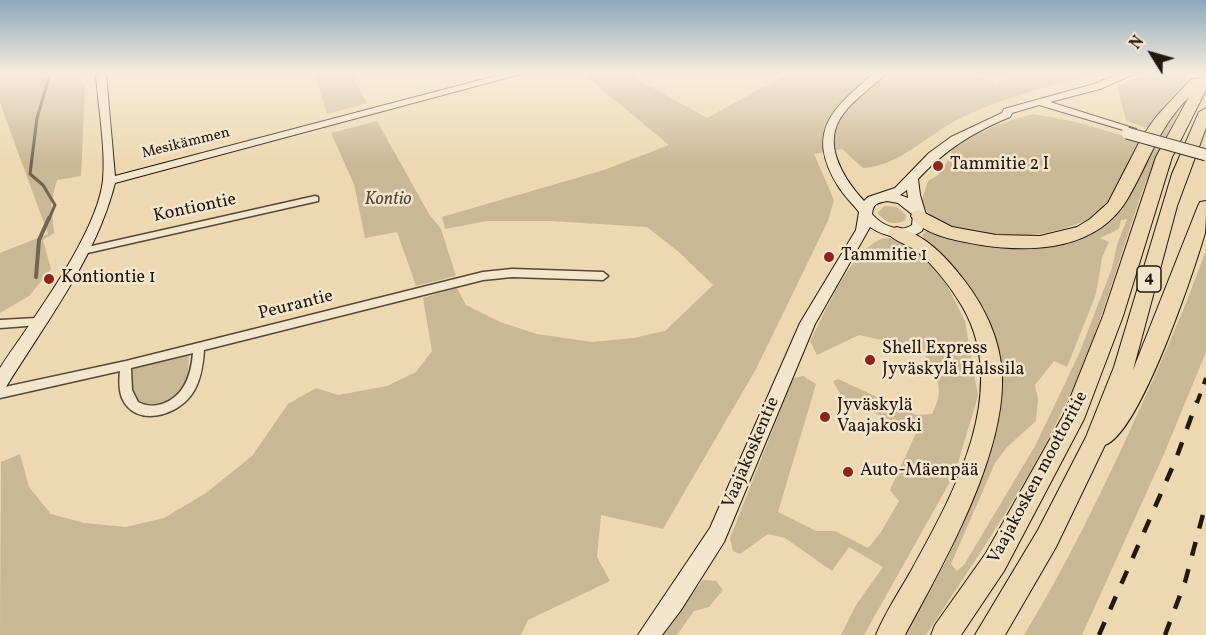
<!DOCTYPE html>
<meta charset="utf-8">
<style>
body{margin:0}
#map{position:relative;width:1206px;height:635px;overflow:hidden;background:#edd8b1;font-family:Vollkorn,serif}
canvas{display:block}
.north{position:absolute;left:1122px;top:24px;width:60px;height:60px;-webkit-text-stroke:4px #f3e6cc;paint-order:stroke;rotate:307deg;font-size:16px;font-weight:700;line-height:24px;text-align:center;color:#211810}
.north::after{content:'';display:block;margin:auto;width:21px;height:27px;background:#211810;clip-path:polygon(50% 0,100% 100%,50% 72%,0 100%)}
</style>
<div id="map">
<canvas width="1206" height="635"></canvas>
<div class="north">N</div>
</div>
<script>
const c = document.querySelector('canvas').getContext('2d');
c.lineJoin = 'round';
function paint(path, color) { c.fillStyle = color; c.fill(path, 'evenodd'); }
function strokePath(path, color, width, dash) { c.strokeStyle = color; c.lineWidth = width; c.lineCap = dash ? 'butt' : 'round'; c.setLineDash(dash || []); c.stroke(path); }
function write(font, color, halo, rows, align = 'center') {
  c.font = font + ' Vollkorn,serif'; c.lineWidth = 5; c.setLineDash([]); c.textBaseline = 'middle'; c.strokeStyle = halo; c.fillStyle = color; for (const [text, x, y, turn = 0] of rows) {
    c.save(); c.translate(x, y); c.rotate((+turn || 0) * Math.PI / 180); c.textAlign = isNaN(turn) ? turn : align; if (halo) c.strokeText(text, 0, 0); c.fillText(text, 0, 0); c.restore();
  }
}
const green = new Path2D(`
 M 0,74 L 76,74 L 85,87 L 81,176 L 57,180 L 51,203 L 54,233 L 43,240 L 51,269 L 29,296 L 0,313 L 0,253 L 48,234 L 0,103 Z
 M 315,74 L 352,74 L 367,103 L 327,114 Z
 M 583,74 L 628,74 L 707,118 L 787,74 L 975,74 L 997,84 L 1006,74 L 1093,74 C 1047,87 1000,98 957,120 C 926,136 899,166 863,168 L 842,149 L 814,154 L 834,200 L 828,221 L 756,369 L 663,529 L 601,515 L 597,557 L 610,581 L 528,620 L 521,635 L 0,635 L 1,462 L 20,454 L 29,487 L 51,514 L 84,523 L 126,527 L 164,518 L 206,493 L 252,456 L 288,404 L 316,388 L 338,395 L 387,386 L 416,372 L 432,351 L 423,298 L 457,288 L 466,305 L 500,322 L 537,334 L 592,342 L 633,338 L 665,331 L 713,285 L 680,253 L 647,227 L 551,221 L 487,221 L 445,229 L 442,217 L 604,170 L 669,145 Z
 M 1147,74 L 1190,74 L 1148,128 L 1126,121 L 1117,86 Z
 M 1178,106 L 1181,106 C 1166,137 1150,168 1139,201 C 1119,260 1102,320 1078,377 C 1038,469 981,552 926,635 L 907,635 L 948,557 L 974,493 L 1000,378 L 938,254 L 922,236 L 926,231 L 932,230 L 983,243 L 1084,237 L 1107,222 ZM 1127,219 L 1117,245 L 1112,268 L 1079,354 L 1035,446 L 964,565 L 957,571 L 951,564 L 995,463 L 1007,447 L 1036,421 L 1038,399 L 1035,385 L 1054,361 L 1067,367 L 1096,294 L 1102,258 L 1109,242 L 1100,238 L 1119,229 L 1121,220 Z
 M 1034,114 L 1077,122 L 1140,141 C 1130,160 1119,195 1103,209 C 1066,242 945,252 921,202 L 928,181 L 938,175 L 950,157 L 952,149 C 978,132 1003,121 1034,114 Z
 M 377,121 L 429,214 L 441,229 L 456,276 L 416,286 L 397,232 L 365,238 L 354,184 L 331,133 Z
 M 884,206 L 897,207 L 906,215 L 905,220 C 896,226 884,223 878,213 Z
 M 893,238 L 919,251 L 944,280 L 965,321 L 978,396 L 955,473 L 864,635 L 841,635 L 856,605 L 883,567 L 849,547 L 832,571 L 785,538 L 768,534 L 740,554 L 733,551 L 730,538 L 793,378 L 803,376 L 816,384 L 778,512 L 816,531 L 835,531 L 868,548 L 881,532 L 899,501 L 890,490 L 916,433 L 842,397 L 833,381 L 838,379 L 916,415 L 932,414 C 947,384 935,377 922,349 L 859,335 L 817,355 L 810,341 C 825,313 849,254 879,240 C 883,238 889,238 893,238 Z
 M 1206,250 L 1206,352 L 1164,454 L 1082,635 L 1024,635 C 1067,564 1103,490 1137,415 C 1162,361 1186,306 1206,250 Z
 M 189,353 C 188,363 189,377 185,386 C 175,406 135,415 130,386 C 129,381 132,372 133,367 Z
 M 703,580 L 716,581 L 723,590 L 709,607 L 694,611 L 677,635 L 661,635 Z`);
const streamFar1 = new Path2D(`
 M 49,219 L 55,205 L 43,185 L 30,174 L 37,118 L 50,74`);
const stream = new Path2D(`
 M 36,277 L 39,240 L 49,218`);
const street = new Path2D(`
 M 315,196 L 318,197 L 318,201 L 83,254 L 78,251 L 83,248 Z
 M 512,269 L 603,272 L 608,276 L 603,280 L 512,277 L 483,280 L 204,350 C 203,365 201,381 192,394 C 177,416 135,428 122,398 C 119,390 119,380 120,371 L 0,398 L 0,388 L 126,361 L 483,272 ZM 193,353 C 192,364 190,376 184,386 C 175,402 154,411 138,402 L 132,390 L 131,368 Z
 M 36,318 L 40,319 L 41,322 L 40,325 L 0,328 L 0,320 Z`);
const secondary = new Path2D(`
 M 96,74 L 106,74 L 115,176 L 503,74 L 521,74 L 115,183 C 96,258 46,322 6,387 L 0,389 L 0,368 C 31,321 97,235 103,180 C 106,147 98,107 96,74 Z
 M 873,74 L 885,74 C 872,88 855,98 844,113 C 820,142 843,178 864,201 L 868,197 L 895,188 L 929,153 L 951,137 L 1002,113 L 1004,109 L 1094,84 L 1119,74 L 1134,74 L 1100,89 L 1050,102 L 1136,129 L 1130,132 L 1039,105 L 1012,113 L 1010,117 C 973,132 945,150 918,179 L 920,195 L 927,218 L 922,231 C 906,242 885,237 870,227 L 815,324 L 724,542 L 681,610 L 662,635 L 638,635 L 710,528 L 800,323 L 856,230 L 859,212 C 852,203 844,196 838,186 C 805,132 832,109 873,74 ZM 907,190 L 908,198 L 900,195 ZM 887,201 L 898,203 L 913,215 L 912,225 C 899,234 880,224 872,214 C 873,203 878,203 887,201 Z`);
const highway = new Path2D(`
 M 1201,74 L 1206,74 L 1206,90 L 1172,157 L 1123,316 L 1084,419 L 1004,571 L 961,635 L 931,635 L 935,625 L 986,553 L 1063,416 L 1103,316 L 1156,157 L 1189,97 C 1157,129 1150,161 1128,198 C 1098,250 1034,253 981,245 C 959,241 923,236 911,216 L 913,212 L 919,210 L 952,227 L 996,235 L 1040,236 L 1077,227 L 1090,219 L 1108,203 L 1142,137 L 1156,117 L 1191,79 L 1198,79 Z
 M 1206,108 L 1206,128 L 1177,206 L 1133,370 L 1198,206 L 1200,202 L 1206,201 C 1206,211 1206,223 1205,233 C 1194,271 1140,433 1105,445 L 1056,547 L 1005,635 L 975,635 L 1038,530 L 1086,437 L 1114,367 L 1172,174 L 1199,112 Z
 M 897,227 C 926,235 946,257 964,280 C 985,307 1001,341 1002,376 C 1005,456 943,565 905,635 L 876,635 C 885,613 899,592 911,571 C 953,495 1012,391 962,306 C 950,286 933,264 915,250 C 907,244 893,241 888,233 L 891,229 Z`);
const railFar1 = new Path2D(`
 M 1197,403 L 1206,378`);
const rail = new Path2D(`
 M 1099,635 L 1176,459 L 1197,401
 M 1165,635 L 1185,582 L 1206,503`);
const secondaryBridge = new Path2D(`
 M 1127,133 L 1206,155`);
const markers = [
 [938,166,6,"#8f2418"],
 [829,257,6,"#8f2418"],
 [49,279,6,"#8f2418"],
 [870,360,6,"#8f2418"],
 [825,417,6,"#8f2418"],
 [848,472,6,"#8f2418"]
];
const farStreetnames = [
 ["Mesikämmen",186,144,-14]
];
const shields = [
 [1149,279,24]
];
const shieldNames = [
 ["4",1149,279]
];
const poiNames = [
 ["Tammitie 2 I",950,166],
 ["Tammitie 1",841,257],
 ["Kontiontie 1",61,279],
 ["Shell Express",882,350],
 ["Jyväskylä Halssila",882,371],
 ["Jyväskylä",837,407],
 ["Vaajakoski",837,428],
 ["Auto-Mäenpää",860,472]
];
const parkNames = [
 ["Kontio",388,201]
];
const streetNames = [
 ["Kontiontie",195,209,-12],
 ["Peurantie",296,306,-14],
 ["Vaajakoskentie",752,453,-67],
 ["Vaajakosken moottoritie",1039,478,-62]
];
paint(green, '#cab796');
strokePath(streamFar1, '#726450', 3);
strokePath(stream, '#726450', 4);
strokePath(street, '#544838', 3);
strokePath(secondary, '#211810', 2);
strokePath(highway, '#211810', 2);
paint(street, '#f3e6cc');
paint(secondary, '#f3e6cc');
paint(highway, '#edd8b1');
strokePath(railFar1, '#211810', 4, [10, 10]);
strokePath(rail, '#211810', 4.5, [14, 14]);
strokePath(secondaryBridge, '#211810', 13, []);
strokePath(secondaryBridge, '#f3e6cc', 11);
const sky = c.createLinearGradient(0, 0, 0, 163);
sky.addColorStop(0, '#8ea8bc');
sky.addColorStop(0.45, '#f7eddc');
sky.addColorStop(1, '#f7eddc00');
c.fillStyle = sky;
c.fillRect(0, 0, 1206, 163);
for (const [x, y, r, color] of markers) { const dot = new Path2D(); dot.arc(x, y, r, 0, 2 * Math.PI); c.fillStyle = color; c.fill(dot); strokePath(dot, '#f3e6cc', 2); }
write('15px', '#211810', '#f3e6cc', farStreetnames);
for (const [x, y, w] of shields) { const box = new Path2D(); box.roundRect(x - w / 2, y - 13, w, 26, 4.5); c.fillStyle = '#f3e6cc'; c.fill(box); strokePath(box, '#211810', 1.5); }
write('bold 16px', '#211810', null, shieldNames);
write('18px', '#211810', '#f3e6cc', poiNames, 'left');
write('italic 18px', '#544838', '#f3e6cc', parkNames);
write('18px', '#211810', '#f3e6cc', streetNames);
</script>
